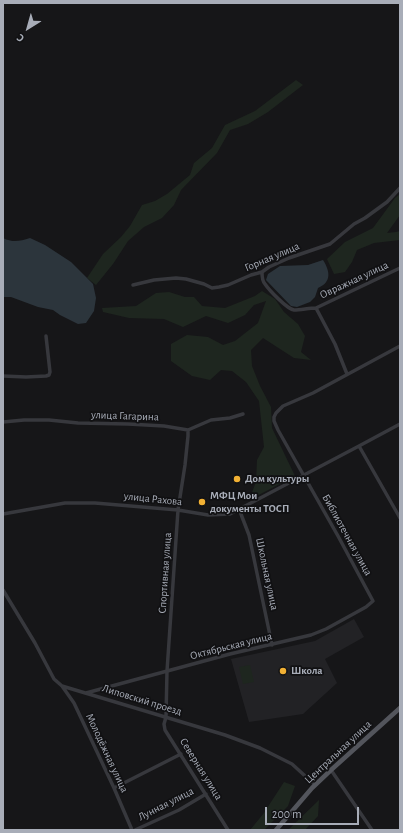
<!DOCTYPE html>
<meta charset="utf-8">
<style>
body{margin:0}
#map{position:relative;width:403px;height:833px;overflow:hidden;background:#161618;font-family:"Alegreya Sans",sans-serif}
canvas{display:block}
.frame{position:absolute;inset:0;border:4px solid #a8adb8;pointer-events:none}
.north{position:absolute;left:8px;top:8px;width:40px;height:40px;-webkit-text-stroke:3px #111113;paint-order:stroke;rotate:217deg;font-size:11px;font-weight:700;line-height:16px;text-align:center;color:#a8adb8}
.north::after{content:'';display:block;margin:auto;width:14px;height:18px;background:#a8adb8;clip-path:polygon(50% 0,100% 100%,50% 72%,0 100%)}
.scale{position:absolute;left:265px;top:807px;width:94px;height:18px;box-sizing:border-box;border:2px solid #a8adb8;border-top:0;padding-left:5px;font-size:12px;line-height:14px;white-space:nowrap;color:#a8adb8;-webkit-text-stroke:3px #111113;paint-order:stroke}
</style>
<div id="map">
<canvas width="403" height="833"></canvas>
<div class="frame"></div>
<div class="north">С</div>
<div class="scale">200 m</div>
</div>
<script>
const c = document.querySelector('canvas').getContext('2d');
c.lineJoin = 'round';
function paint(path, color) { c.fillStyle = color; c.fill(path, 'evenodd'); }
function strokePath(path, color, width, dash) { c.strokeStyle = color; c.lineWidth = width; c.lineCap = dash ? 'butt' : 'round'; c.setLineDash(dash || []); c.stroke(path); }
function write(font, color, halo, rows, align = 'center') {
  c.font = font + ' "Alegreya Sans",sans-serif'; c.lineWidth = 3.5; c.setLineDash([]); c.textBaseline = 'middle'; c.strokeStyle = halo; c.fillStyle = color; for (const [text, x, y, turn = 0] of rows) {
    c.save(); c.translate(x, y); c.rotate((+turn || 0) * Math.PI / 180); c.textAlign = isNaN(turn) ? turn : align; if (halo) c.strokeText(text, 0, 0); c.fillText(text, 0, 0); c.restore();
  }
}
const built = new Path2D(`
 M 354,619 L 364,637 L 325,659 L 337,683 L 303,714 L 249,722 L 231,659 L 315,641 Z`);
const green = new Path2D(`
 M 296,80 L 303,85 L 268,112 L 248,124 L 230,130 L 217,153 L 181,190 L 174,205 L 162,218 L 144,227 L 128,241 L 113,264 L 96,285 L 87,278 L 103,254 L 121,237 L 130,226 L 142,205 L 155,201 L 167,194 L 190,175 L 194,163 L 212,148 L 225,125 L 255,111 Z
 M 400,194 L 400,215 L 387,233 L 396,232 L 400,231 L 400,240 L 374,243 L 357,250 L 352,262 L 345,272 L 334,274 L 327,259 L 345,242 L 373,228 L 395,198 Z
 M 262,291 L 275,299 L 284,312 L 298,324 L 305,336 L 301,352 L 311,360 L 294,358 L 263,338 L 251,350 L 252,366 L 260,386 L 271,407 L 272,428 L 295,476 L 249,500 L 256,482 L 257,460 L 264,447 L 259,401 L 246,382 L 232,371 L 221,370 L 210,380 L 192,376 L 171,361 L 171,344 L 187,335 L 208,337 L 223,345 L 235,341 L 258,323 L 266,301 L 254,305 L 245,315 L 228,323 L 206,316 L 183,327 L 164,319 L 129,318 L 103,312 L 102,308 L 136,306 L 156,293 L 169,292 L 185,297 L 194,297 L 202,306 L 225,308 L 255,296 Z
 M 250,665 L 254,682 L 243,684 L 239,667 Z
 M 284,782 L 295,786 L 288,806 L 264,830 L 250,830 L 264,813 L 271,802 Z
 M 319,800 L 318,816 L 305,830 L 288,830 Z`);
const water = new Path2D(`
 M 3,238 C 13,243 20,241 30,238 L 45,245 L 71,262 L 93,284 L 96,298 L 94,311 L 86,323 L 78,324 L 60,315 L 53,310 L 38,307 L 11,297 L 3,297 Z
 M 323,260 C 330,271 332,282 318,288 L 315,297 L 310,302 L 297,307 L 291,306 L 266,280 L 268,274 L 280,266 L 308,265 Z`);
const minor = new Path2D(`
 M 262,272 C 262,276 262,281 265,284 C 269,290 287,309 294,310 C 301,310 309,308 316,308
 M 133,285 L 154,280 L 176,278 L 186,279 L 204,284 L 212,288 L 219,287 L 228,285 L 251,275 L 262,272 L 269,267 L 289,258 L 330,244 L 354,224 L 365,218 L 387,202 L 400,188
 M 347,374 L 335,344 L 316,308 L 400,268
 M 3,376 L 26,377 L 46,376 L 49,375 L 50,372 L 46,336
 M 3,422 L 24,420 L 49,420 L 78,423 L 128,424 L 164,426 L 188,430 L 211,420 L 230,418 L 243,414
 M 188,430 L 188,436 L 185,465 L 178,510 L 167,671 L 166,717 L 164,724 L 165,730 L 228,830
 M 359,446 L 400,518
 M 239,509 L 249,535 L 272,645
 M 3,514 L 65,503 L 95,503 L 178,510 L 208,515 L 230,514 L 359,446 L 400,424
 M 3,590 L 35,643 L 54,679 L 62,686 L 225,735 L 260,748 L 292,764 L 315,785
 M 62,686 L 74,703 L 114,788 L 132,830
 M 86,693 L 230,654 L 311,635 L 326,629 L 366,607 L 373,601 L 338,536 L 278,430 L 274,421 L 274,417 L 276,413 L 283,406 L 313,393 L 400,346
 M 331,770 L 372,830
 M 114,788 L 181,754
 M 135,830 L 179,810 L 206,794`);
const major = new Path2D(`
 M 276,830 L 312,788 L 331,770 L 400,708`);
const markers = [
 [237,479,4,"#f2b134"],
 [202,502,4,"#f2b134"],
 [283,671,4,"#f2b134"]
];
const streetNames = [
 ["Горная улица",272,257,-23],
 ["Овражная улица",354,280,-25],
 ["улица Гагарина",125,416,2],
 ["улица Рахова",153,499,6],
 ["Библиотечная улица",347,535,61],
 ["Спортивная улица",165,573,-86],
 ["Школьная улица",267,574,78],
 ["Октябрьская улица",231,646,-14],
 ["Липовский проезд",142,700,17],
 ["Центральная улица",338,752,-43],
 ["Молодёжная улица",107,753,65],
 ["Северная улица",201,769,58],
 ["Лунная улица",166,804,-27]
];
const poiNames = [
 ["Дом культуры",245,479],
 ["МФЦ Мои",210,496],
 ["документы ТОСП",210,509],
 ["Школа",291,671]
];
paint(built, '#222225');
paint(green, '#1e261f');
paint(water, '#2c353c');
strokePath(minor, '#37383d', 3.5);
strokePath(major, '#53555c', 4.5);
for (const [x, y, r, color] of markers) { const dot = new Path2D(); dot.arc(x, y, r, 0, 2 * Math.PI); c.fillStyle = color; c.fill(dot); strokePath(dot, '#111113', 1.5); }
write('11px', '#a8adb8', '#111113', streetNames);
write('bold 11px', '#a8adb8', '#111113', poiNames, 'left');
</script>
